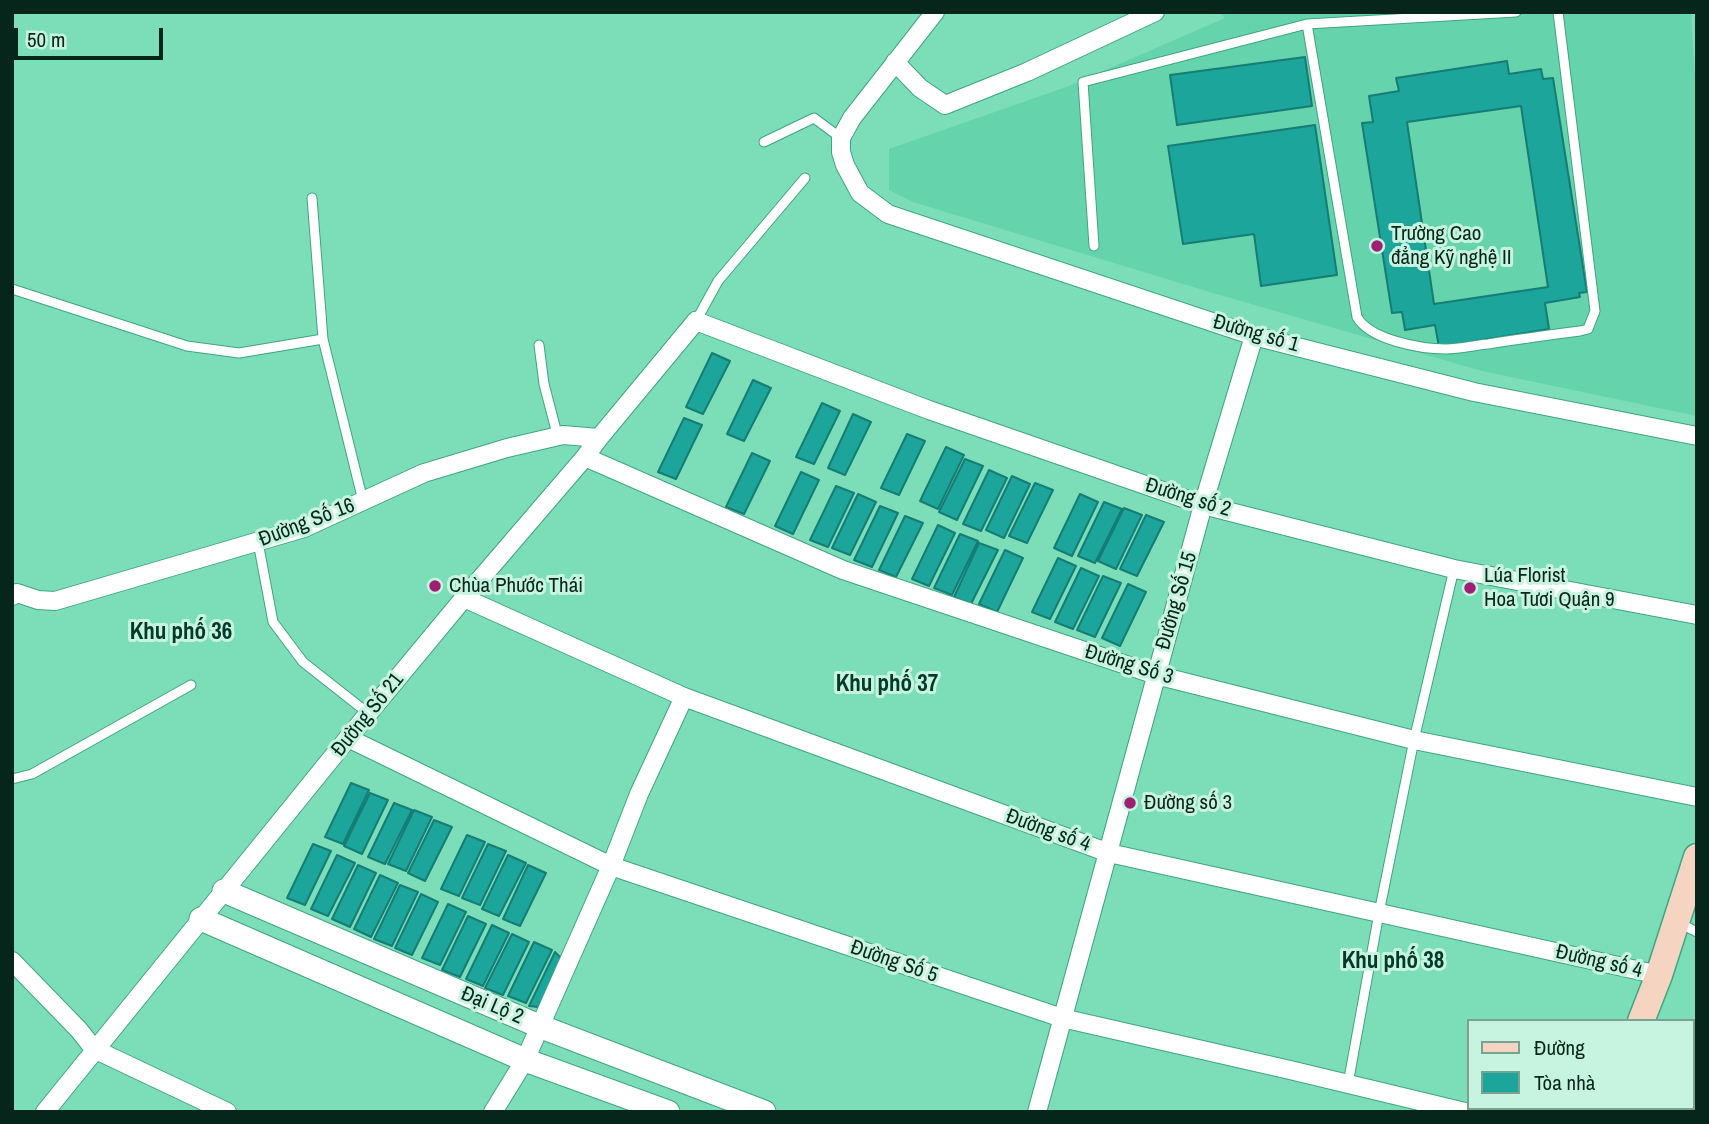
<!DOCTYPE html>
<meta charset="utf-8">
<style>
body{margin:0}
#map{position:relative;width:1709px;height:1124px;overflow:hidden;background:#7bdeb8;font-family:"Archivo Narrow",sans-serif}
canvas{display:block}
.frame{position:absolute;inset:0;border:14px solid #06261b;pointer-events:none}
.legend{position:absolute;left:1467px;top:1019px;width:228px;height:91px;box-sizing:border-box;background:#c6f4e0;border:2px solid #79a291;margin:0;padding:9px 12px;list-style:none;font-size:21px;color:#06261b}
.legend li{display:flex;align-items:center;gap:14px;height:35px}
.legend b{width:35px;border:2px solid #79a291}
.scale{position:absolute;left:14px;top:28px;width:149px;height:32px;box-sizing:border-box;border:4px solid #06261b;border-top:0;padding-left:9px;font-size:21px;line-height:24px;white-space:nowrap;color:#06261b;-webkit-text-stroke:5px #c6f4e0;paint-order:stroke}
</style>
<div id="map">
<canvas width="1709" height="1124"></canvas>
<div class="frame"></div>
<ul class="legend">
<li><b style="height:9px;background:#f5d4c2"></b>Đường</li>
<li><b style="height:19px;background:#1ba59b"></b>Tòa nhà</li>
</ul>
<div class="scale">50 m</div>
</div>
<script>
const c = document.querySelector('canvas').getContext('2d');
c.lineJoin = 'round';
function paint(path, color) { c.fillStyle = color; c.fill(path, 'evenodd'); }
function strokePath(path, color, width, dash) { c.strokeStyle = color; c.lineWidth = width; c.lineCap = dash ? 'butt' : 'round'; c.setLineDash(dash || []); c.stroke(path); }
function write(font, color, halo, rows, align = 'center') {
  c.font = font + ' "Archivo Narrow",sans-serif'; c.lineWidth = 6; c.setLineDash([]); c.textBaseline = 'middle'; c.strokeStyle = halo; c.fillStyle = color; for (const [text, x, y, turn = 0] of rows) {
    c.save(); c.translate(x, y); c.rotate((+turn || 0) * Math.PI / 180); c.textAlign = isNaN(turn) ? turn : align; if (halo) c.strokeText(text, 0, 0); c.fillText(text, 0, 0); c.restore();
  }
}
const built = new Path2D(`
 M 1219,12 L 1691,12 L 1697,115 L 1697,416 L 1482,371 L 1203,290 L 913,202 L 889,190 L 889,149 L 1069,86 L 1225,18 Z`);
const building = new Path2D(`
 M 1305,57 L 1312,106 L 1177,125 L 1170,75 Z
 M 1507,61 L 1509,74 L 1541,69 L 1543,79 L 1553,78 L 1587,292 L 1579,293 L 1580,297 L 1545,303 L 1549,329 L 1439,347 L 1435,325 L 1405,330 L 1402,312 L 1392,313 L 1362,123 L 1373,122 L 1369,96 L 1399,91 L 1396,78 ZM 1521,106 L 1548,287 L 1434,304 L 1407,122 Z
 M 1315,125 L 1337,275 L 1261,286 L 1254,234 L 1183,244 L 1168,146 Z
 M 712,353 L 730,361 L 703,414 L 686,407 Z
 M 753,380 L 771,388 L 744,441 L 727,434 Z
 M 822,403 L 840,411 L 814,464 L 796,457 Z
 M 853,414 L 871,422 L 845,475 L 828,468 Z
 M 684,418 L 702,425 L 676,479 L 658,472 Z
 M 907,434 L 925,441 L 899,495 L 881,488 Z
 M 946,447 L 964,455 L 938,509 L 920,501 Z
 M 752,453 L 770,461 L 744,514 L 726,507 Z
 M 965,459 L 983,466 L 957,520 L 939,512 Z
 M 989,470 L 1007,478 L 981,531 L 963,524 Z
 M 801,472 L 819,480 L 793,534 L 775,526 Z
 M 1012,476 L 1030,484 L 1004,538 L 986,530 Z
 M 1035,483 L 1053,490 L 1027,543 L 1009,536 Z
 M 836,486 L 854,493 L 828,547 L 810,540 Z
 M 858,494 L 876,502 L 850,555 L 832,548 Z
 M 1080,494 L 1098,502 L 1072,556 L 1054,548 Z
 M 1104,502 L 1122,509 L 1095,563 L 1078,556 Z
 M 880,506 L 898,513 L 872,567 L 854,560 Z
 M 1124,508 L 1142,515 L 1116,569 L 1098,561 Z
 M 1146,515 L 1164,522 L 1137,576 L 1120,569 Z
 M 905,516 L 923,523 L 896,577 L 879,570 Z
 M 938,525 L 955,533 L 929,586 L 912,579 Z
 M 960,534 L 978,541 L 952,595 L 934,588 Z
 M 979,543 L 998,550 L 971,604 L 954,597 Z
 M 1005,550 L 1023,558 L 997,612 L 979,604 Z
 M 1058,558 L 1076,566 L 1050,619 L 1032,612 Z
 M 1081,568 L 1099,576 L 1073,629 L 1055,622 Z
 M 1103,576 L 1121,583 L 1095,637 L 1077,630 Z
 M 1128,584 L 1146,592 L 1120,646 L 1102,638 Z
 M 351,783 L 369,790 L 343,844 L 325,837 Z
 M 370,793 L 388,800 L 362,854 L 344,846 Z
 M 394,803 L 412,810 L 385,864 L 368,857 Z
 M 414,810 L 432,817 L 406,871 L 388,864 Z
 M 434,820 L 452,827 L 425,881 L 408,873 Z
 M 467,835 L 485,842 L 459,896 L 441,889 Z
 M 313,844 L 331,851 L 305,905 L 287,898 Z
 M 488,844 L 506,851 L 480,905 L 462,898 Z
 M 337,855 L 355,863 L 328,916 L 311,909 Z
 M 508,855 L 526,863 L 499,916 L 482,909 Z
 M 358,865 L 376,873 L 350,927 L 332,919 Z
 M 528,865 L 546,873 L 520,926 L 503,919 Z
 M 380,875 L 398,883 L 371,937 L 354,929 Z
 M 400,885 L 418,892 L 392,946 L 374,939 Z
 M 421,894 L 438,902 L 412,955 L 395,948 Z
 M 448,904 L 466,912 L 440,965 L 422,958 Z
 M 468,916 L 486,924 L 460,977 L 442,970 Z
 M 492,925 L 509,933 L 483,986 L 466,979 Z
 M 512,934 L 529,942 L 503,995 L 485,988 Z
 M 534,942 L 552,950 L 526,1003 L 508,996 Z
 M 555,952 L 565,962 L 538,1007 L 529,1006 Z`);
const service = new Path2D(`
 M 1307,24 L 1357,317 C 1370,340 1421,349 1446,349 C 1460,349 1475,345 1488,344 C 1519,339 1549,335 1580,331 L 1588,329 L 1595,311 L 1558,12
 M 764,142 L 814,118 L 841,138
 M 312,198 L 323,339 L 363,501
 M 1094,246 L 1083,82 L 1307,24 L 1516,12
 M 12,289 L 187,346 L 239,353 L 323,339
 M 696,321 L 718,281 L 805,178
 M 539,345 L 544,384 L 556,430 L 562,434
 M 258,542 L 273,622 L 303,662 L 369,714
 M 12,779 L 32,774 L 191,685
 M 1677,922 L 1697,932
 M 1348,1084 L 1379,913 L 1414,740 L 1454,569`);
const minor = new Path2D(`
 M 935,12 L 852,118 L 841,138 L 841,152 L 845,165 L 860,193 L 888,214 L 1254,336 L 1474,392 L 1697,436
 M 895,62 L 920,88 L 945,105 L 1027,72 L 1155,12
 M 585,457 L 843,570 L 1156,675 L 1414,740 L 1697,797
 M 12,596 L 17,593 L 38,600 L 55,601 L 304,528 L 424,473 L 507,448 L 563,435 L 599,438
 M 464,598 L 684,697 L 1109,853 L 1659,975
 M 348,738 L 611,866 L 1062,1018 L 1290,1070 L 1465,1112
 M 12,961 L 79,1030 L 94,1049 L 227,1112
 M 45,1112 L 348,738 L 464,598 L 585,457 L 599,438 L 696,321 L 929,410 L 1203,505 L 1454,569 L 1697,615
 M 493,1112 L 525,1060 L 611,866 L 639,794 L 684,697
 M 1037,1112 L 1203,505 L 1254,336`);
const tertiary = new Path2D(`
 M 224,891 L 539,1026 L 764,1112
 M 201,919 L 525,1060 L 668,1112`);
const secondary = new Path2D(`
 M 1641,1021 L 1659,975 L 1697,857
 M 1606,1112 L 1607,1108`);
const markers = [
 [1377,246,7,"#9f1f72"],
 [435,586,7,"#9f1f72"],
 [1470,588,7,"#9f1f72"],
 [1130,803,7,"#9f1f72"]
];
const poiNames = [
 ["Trường Cao",1391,234],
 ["đẳng Kỹ nghệ II",1391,258],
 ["Lúa Florist",1484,576],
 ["Hoa Tươi Quận 9",1484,600],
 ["Chùa Phước Thái",449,586],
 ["Đường số 3",1144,803]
];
const streetNames = [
 ["Đường số 1",1256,334,16],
 ["Đường số 2",1188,498,17],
 ["Đường Số 16",307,523,-21],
 ["Đường Số 15",1177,601,-74],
 ["Đường Số 3",1129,665,17],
 ["Đường Số 21",368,715,-51],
 ["Đường số 4",1048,831,20],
 ["Đường Số 5",894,962,19],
 ["Đường số 4",1599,962,13],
 ["Đại Lộ 2",492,1006,23]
];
const neighbourhoodNames = [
 ["Khu phố 36",181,633],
 ["Khu phố 37",887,685],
 ["Khu phố 38",1393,962]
];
paint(built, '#65d3ab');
paint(building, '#1ba59b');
strokePath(building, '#167c74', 2);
strokePath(service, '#3fa582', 11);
strokePath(minor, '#3fa582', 20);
strokePath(tertiary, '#3fa582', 25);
strokePath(secondary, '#3fa582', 29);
strokePath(service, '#fff', 9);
strokePath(minor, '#fff', 18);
strokePath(tertiary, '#fff', 23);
strokePath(secondary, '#f5d4c2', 26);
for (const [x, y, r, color] of markers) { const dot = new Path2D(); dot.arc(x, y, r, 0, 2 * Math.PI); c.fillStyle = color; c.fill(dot); strokePath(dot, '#c6f4e0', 2.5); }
write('21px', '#06261b', '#c6f4e0', poiNames, 'left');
write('21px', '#06261b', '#c6f4e0', streetNames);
write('bold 23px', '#003b2a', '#c6f4e0', neighbourhoodNames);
</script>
